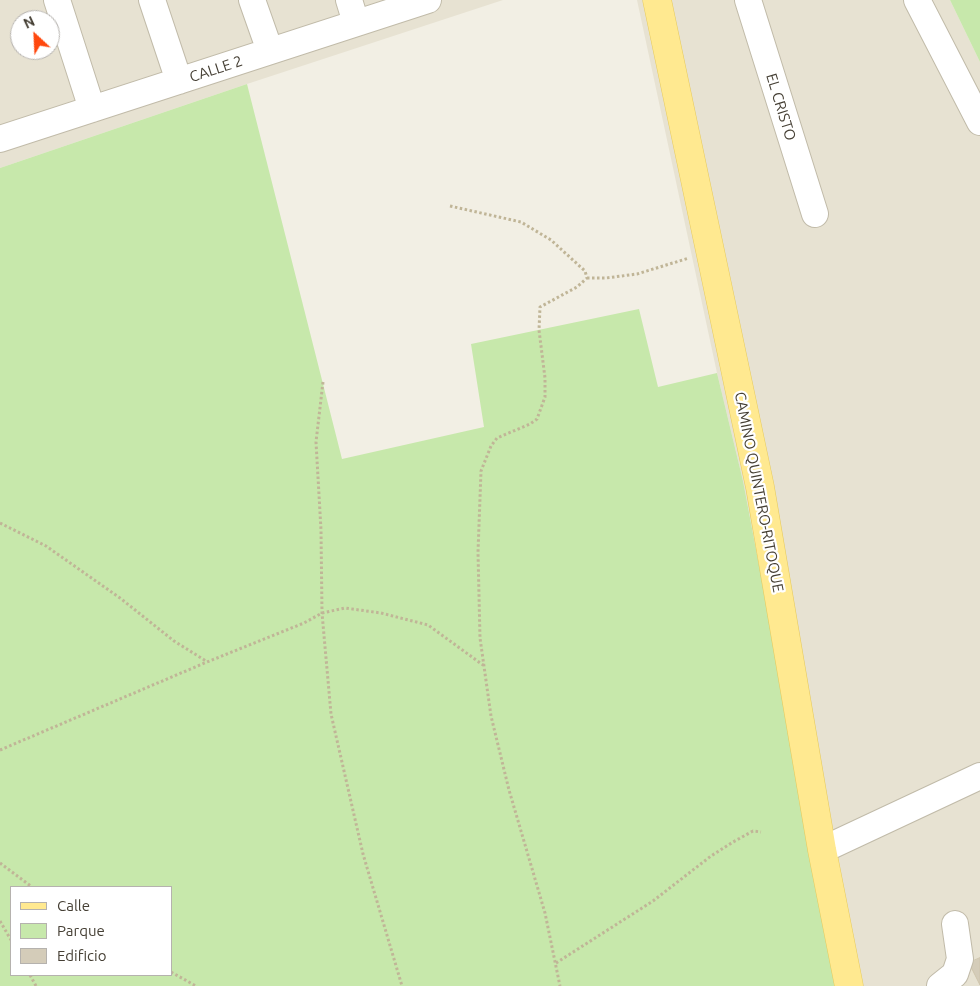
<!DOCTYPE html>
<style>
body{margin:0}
#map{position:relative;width:980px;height:986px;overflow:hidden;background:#f2efe4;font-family:Ubuntu,sans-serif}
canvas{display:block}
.legend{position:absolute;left:10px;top:886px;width:162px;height:90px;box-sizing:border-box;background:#fff;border:1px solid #b5b2ae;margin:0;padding:6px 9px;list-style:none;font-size:15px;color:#453f34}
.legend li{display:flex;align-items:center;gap:10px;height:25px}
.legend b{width:25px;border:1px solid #b5b2ae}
.north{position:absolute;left:10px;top:10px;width:50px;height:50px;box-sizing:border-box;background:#fff;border:1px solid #b5b2ae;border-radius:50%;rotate:335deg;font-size:14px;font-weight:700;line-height:20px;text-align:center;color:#453f34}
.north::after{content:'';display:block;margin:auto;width:18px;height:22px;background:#ff480e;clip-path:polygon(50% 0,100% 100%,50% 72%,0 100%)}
</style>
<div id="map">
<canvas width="980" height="986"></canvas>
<ul class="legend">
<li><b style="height:6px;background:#ffe990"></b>Calle</li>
<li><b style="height:14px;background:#c7e8ab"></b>Parque</li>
<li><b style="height:14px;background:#d4ccb9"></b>Edificio</li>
</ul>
<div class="north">N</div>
</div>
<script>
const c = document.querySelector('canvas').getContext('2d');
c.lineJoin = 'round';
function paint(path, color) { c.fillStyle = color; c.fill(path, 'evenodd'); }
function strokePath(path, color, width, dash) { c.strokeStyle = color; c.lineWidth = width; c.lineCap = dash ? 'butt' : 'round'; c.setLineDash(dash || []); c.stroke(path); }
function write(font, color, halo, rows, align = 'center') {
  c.font = font + ' Ubuntu,sans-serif'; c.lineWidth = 4.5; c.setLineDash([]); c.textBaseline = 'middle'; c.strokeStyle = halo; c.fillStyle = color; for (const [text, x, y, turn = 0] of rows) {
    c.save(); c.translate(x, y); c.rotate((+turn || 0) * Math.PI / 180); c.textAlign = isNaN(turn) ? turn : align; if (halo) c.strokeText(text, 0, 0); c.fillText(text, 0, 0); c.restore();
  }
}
const residential = new Path2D(`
 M 0,0 L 503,0 L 247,84 L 0,168 ZM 20,20 L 50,20 L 50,50 L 20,50 Z
 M 637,0 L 950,0 L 980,62 L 980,986 L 839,986 L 743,481 L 717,373 Z`);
const green = new Path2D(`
 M 950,0 L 980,0 L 980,62 Z
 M 247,84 L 342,459 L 484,427 L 471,344 L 639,309 L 658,387 L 717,373 L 743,481 L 839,986 L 0,986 L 0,168 ZM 11,887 L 171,887 L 171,975 L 11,975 Z`);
const building = new Path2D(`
 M 980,958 L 980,985 L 969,963 Z`);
const path = new Path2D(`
 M 450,206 L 521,222 L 551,240 L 585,271 L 587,278 L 577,287 L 540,307 L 539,330 L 545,378 L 545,397 L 537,419 L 530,424 L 497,438 L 491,446 L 481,471 L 478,552 L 480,638 L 491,716 L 509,790 L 545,913 L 560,986
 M 587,278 L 606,278 L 637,274 L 689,258
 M 323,382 L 316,442 L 321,530 L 322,613 L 331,714 L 363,854 L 402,986
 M 0,523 L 46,546 L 120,598 L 174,641 L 206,661
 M 0,750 L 207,662 L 304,623 L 322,613 L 345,608 L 381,613 L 428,625 L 483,665
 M 0,863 L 32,887
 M 0,921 L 11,940
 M 556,963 L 653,901 L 711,856 L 733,842 L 753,831 L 761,832
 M 171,972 L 196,986
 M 30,975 L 36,986`);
const minor = new Path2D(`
 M 57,0 L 92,109
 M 152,0 L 179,81
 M 252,0 L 270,51
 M 349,0 L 356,23
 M 748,0 L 815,214
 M 917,0 L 980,122
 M 0,139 L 428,0
 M 822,850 L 980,776
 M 940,986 L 955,974 L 960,959 L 955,924`);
const major = new Path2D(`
 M 657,0 L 760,487 L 822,850 L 849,986`);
const streetNames = [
 ["CALLE 2",216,69,-18],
 ["EL CRISTO",781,107,73],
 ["CAMINO QUINTERO-RITOQUE",759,492,79]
];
paint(residential, '#e7e2d2');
paint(green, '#c7e8ab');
paint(building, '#d4ccb9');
strokePath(building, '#cfc5ac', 1);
strokePath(minor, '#c1bba9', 28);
strokePath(major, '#e6ca5e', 29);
strokePath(path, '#c0b597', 3, [2.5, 2.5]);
strokePath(minor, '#fff', 26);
strokePath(major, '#ffe990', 28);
write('15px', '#453f34', '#fff', streetNames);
</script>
